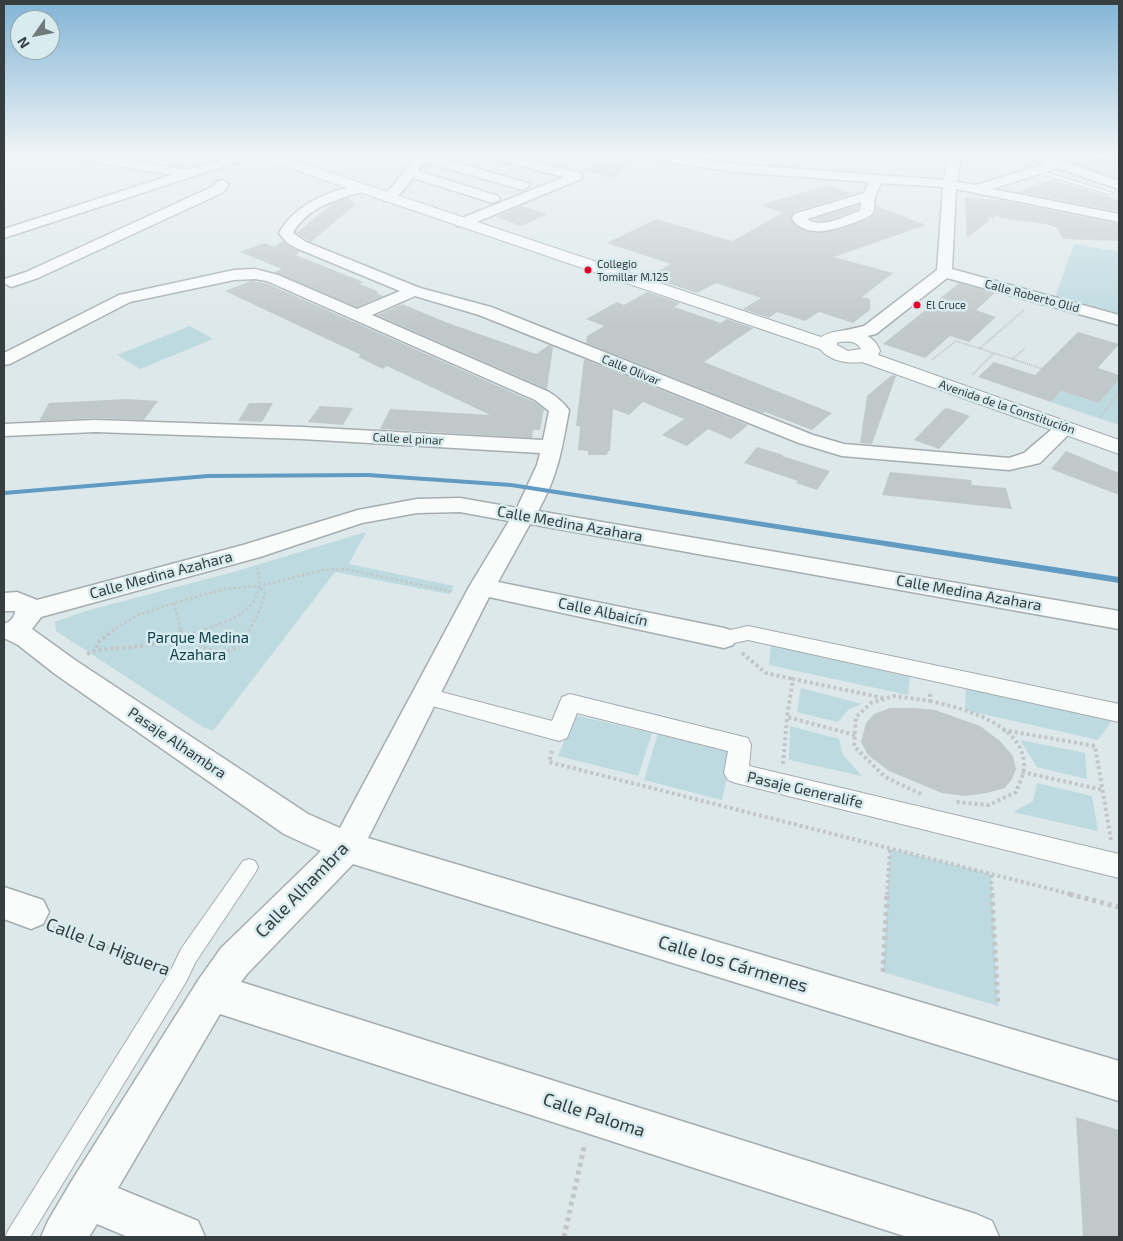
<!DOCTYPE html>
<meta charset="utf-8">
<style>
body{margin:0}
#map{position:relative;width:1123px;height:1241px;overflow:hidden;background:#dde8ea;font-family:"Exo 2",sans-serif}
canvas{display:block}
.frame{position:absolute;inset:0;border:5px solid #363e3f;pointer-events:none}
.north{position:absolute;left:10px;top:10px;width:50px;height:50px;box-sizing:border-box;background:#d8ebef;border:1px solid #97a6a9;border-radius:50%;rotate:237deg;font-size:14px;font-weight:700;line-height:20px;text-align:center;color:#363e3f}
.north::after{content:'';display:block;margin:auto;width:18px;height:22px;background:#707a7b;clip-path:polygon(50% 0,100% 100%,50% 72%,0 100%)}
</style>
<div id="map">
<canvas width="1123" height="1241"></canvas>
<div class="frame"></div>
<div class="north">N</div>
</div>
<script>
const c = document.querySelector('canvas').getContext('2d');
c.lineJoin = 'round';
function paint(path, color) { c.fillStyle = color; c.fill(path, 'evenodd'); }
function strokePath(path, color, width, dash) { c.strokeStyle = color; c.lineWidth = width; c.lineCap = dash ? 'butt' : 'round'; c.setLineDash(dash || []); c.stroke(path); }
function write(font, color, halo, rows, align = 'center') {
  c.font = font + ' "Exo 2",sans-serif'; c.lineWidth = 5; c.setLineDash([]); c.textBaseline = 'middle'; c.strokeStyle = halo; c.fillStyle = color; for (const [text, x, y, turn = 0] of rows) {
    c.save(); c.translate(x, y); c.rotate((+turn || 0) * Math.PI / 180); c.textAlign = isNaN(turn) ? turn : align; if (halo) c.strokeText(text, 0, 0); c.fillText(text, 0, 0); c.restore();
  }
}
const green = new Path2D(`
 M 1113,155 L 1119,155 L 1119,180 L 1070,164 Z
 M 1074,244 L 1119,252 L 1119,316 L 1055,297 Z
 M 190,326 L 213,339 L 140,369 L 117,355 Z
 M 1119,380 L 1119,425 L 1051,402 L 1061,391 L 1099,403 Z
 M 366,532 L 349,564 L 454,586 L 449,594 L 335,572 L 213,731 L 203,727 L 56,631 L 55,622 L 86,611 L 237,571 Z
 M 771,646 L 910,677 L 908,695 L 769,665 Z
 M 966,687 L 1113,719 L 1098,740 L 965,710 Z
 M 801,688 L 862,704 L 849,709 L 838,722 L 797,712 Z
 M 575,715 L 652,733 L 638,776 L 558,756 Z
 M 790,726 L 839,739 L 843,755 L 862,776 L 789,760 Z
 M 659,730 L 733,750 L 722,800 L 644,780 Z
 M 1020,740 L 1085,753 L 1087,779 L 1037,767 Z
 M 1037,783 L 1092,796 L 1098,831 L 1013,812 L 1033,801 Z
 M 890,849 L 991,874 L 998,1006 L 883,972 Z`);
const building = new Path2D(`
 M 638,158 L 613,179 L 585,171 L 605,159 Z
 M 1053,180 L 1119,200 L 1119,212 L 1018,192 Z
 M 828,185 L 853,194 L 793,212 L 791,220 L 797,227 L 814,233 L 841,229 L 869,219 L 875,213 L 876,206 L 926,225 L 834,257 L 893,273 L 862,297 L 870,299 L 870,310 L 853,323 L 819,312 L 805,321 L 777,312 L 769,318 L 743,309 L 761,298 L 716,283 L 697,293 L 664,282 L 672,278 L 656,272 L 671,264 L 607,243 L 656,219 L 732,241 L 782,213 L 761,205 Z
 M 965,197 L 1004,201 L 1119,224 L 1119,241 L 1063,239 L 1057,228 L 1046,224 L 1000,218 L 997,215 L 994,218 L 988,217 L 989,221 L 967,238 Z
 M 349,198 L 355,205 L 311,242 L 296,233 L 333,203 Z
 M 859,205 L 856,210 L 838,217 L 825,221 L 812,219 Z
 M 522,206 L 548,214 L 521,226 L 496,217 Z
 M 283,241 L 286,245 L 300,252 L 296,255 L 363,282 L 360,284 L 379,292 L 376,293 L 383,296 L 357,307 L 274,272 L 282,269 L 240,252 L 264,243 L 274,247 Z
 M 251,281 L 266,283 L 534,402 L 544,409 L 540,430 L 533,430 L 532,438 L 380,429 L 390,409 L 490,415 L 387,366 L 383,369 L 358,357 L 361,355 L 225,291 Z
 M 959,283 L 995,293 L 976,310 L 996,317 L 969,342 L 950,336 L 925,358 L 883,344 Z
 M 647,292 L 680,303 L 674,307 L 721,323 L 727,319 L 753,328 L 704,362 L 832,413 L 812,430 L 765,412 L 763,413 L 586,343 L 587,336 L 604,326 L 586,319 L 617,302 L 624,305 Z
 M 402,304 L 448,323 L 536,354 L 549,345 L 553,347 L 547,389 L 377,315 Z
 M 1078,332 L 1119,344 L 1098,368 L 1119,375 L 1119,380 L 1099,403 L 1061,391 L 1051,402 L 978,377 L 994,362 L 1035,375 Z
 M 584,359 L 748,425 L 731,439 L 708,429 L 687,446 L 662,435 L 684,419 L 643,402 L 629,415 L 613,409 L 610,451 L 608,451 L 607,455 L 588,455 L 588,451 L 578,450 L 580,426 L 576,426 Z
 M 892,375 L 896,376 L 872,444 L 860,443 L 867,396 Z
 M 127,399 L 158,401 L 144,420 L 95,418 L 39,421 L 49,403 Z
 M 249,403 L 273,403 L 262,422 L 238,421 Z
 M 320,406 L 353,408 L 343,425 L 308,422 Z
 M 947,408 L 970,416 L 939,449 L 914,440 L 944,409 Z
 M 757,447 L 783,455 L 782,456 L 830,471 L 817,490 L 796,483 L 798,481 L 744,463 Z
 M 1066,451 L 1119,473 L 1119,495 L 1051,469 Z
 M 890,472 L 971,480 L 972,485 L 1006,488 L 1012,509 L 882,495 Z
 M 890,708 L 914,708 L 935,710 L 980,726 L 1000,741 L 1013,756 L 1016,769 L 1012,779 L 1005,788 L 987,793 L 965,796 L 942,793 L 889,771 L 868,755 L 861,742 L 866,723 L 874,714 Z
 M 1076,1117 L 1119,1130 L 1119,1237 L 1083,1237 Z`);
const pathFar3 = new Path2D(`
 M 979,349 L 1024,310
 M 1013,359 L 1025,348
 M 932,360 L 956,341 L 994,353
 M 972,375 L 994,353 L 1058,374
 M 1100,418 L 1119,392`);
const pathFar2 = new Path2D(`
 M 174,603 L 181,631
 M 112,631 L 138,615 L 174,603 L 225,589 L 260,586 L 323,570 L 345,569 L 454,592
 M 201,631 C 232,620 269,608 257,568
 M 249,631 L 260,609 L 265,594 L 260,587`);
const pathFar1 = new Path2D(`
 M 180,630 C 187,643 215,656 230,650 C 239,647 245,637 249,630
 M 97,648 L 97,643 L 114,630
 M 742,653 L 766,673 L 793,679
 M 87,654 C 102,647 117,649 133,647 C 157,644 182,638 205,630
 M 930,701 C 962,708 1025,724 1024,766 C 1024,775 1019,784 1016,792 L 989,805 L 956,802
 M 1003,730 L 1095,746 L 1111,840
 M 855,735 L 787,717 L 793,679 L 884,698
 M 552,751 L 549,762 L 1074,895
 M 783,764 L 787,717
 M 1022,772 L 1103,790
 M 921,794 L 885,777 L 854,746 L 856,717 L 871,703 L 894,696 L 930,701 L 930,691
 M 991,875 L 992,895
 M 887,895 L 890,849`);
const path = new Path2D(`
 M 992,894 L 998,1006
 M 1069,894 L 1119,907
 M 53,928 L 160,966
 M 883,972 L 887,894
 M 564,1237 L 585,1143`);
const service = new Path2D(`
 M 1032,169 L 1036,169 L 1113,193 L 1108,194 L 1032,171 Z
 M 249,859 L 255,861 L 258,867 L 255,873 L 195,963 L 186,982 L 30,1237 L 5,1237 L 9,1229 L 172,968 L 181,949 L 243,861 Z`);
const pedestrian = new Path2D(`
 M 748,626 L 1119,704 L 1119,722 L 748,640 L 724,645 L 717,643 L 714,638 L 717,633 Z
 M 426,688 L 552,721 L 562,697 L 570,694 L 740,736 L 748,738 L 751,745 L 749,766 L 1119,854 L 1119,878 L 736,783 L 728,780 L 724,773 L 728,751 L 577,713 L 567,738 L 559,741 L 418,702 L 415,696 L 418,690 Z`);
const minor = new Path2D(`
 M 70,155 L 98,155 L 187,170 L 233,155 L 251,155 L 249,158 L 4,238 L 4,229 L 172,175 L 76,159 Z
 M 364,155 L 377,155 L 371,159 Z
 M 417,155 L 429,155 L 528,183 L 529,186 L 523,190 L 425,162 L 418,171 L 498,196 L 500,199 L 493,203 L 413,178 C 405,187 397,203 383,200 L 381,197 L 391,188 Z
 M 487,155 L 508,155 L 581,173 L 583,176 L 581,179 L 467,226 L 457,226 L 455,223 L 457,220 L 564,177 L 489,158 Z
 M 642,155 L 673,155 L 734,164 L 944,180 L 949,155 L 961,155 L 957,182 L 976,185 L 1045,164 L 1027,158 L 1025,155 L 1043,155 L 1119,181 L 1119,189 L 1057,168 L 992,189 L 1119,214 L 1119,222 L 956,189 L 952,269 L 1119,315 L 1119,325 L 947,278 L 876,334 L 844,341 L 838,340 L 835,336 L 838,332 L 864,326 L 937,270 L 943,187 L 881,183 C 879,187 877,192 875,197 C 874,202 875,208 873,212 C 870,218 862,219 856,222 C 837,229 807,240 792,219 L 794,214 L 864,193 L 869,182 L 734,172 L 648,159 ZM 861,202 L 860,210 L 857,212 C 843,217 821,229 807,219 Z
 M 223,180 L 229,184 L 224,192 L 38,278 L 11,287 L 4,283 L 5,279 L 26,272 L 214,186 L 218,181 Z
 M 360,184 L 365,185 L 366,188 L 365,191 C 338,199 307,207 293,233 L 306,242 L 420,288 L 491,307 L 813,435 L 844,444 L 1009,458 L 1024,453 L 1058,424 L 1065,422 L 1072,424 L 1075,428 L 1040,463 L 1009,470 L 842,456 L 799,443 L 479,315 L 415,296 L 372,315 L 549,392 C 557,397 563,402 569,410 C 562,449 558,476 538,511 L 1119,611 L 1119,629 L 530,524 L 498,582 L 724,628 L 733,631 L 737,638 L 733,645 L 724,648 L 489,597 L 368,838 L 1119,1061 L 1119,1101 L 353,864 L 247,974 L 241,982 L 976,1214 L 992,1221 L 999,1237 L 907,1237 L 220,1014 L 118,1188 L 198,1221 L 205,1237 L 128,1237 L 97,1224 L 89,1237 L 41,1237 L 48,1221 L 71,1182 L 199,979 L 221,948 L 321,851 L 284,834 L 55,674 L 18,645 L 4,638 L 4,624 C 10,622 15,617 15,611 L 4,611 L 4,593 L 17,592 L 37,600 L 243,545 L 358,510 L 417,499 L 460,498 L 517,508 L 537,465 L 540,453 L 302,439 L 95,432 L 4,436 L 4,424 L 95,420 L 302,427 L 543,440 L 549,411 L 535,400 L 267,281 L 255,279 L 234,280 L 130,302 L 10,364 L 4,365 L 4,353 L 119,295 L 234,270 L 255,269 L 278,275 L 357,309 L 400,291 L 296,248 L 287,243 L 279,233 C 296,203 328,192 360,184 ZM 460,512 L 509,521 L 469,587 L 340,828 L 308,814 L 75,660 L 32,629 L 41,617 L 260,557 L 362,523 L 417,513 Z
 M 4,887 L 43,900 L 49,912 L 43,924 L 31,929 L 4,919 Z`);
const secondary = new Path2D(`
 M 258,155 L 277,155 L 821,337 C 840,326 872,328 880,351 L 878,355 L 1119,440 L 1119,454 L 862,362 C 847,364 830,361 820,349 L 260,158 ZM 839,342 C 848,341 857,341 861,349 L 848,351 L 837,345 L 837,343 Z`);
const rail1 = new Path2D(`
 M 368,473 L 511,483 L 1119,577 L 1119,583 L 511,487 L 368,477 L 208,478 L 4,495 L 4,491 L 208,474 Z`);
const markers = [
 [588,270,4.5,"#e4002b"],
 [917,305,4.5,"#e4002b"]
];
const farBusnames = [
 ["Collegio",597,264],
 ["Tomillar M.125",597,277],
 ["El Cruce",926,305]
];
const farStreetnames = [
 ["Calle Roberto Olid",1032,296,15],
 ["Calle Olivar",631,370,22],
 ["Avenida de la Constitución",1007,407,19],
 ["Calle el pinar",408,439,3]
];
const streetNames = [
 ["Calle Medina Azahara",570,524,10],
 ["Calle Medina Azahara",161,575,-15],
 ["Calle Medina Azahara",969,593,10],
 ["Calle Albaicín",603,612,12],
 ["Pasaje Alhambra",177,743,34],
 ["Pasaje Generalife",805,790,13]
];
const parkNames = [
 ["Parque Medina",198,638],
 ["Azahara",198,655]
];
const nearStreetnames = [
 ["Calle Alhambra",302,890,-46],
 ["Calle La Higuera",108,947,21],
 ["Calle los Cármenes",733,964,17],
 ["Calle Paloma",594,1115,18]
];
paint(green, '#bddae0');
paint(building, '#c0c8ca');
strokePath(service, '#a5adaf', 2);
strokePath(pedestrian, '#a5adaf', 2);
strokePath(minor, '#a5adaf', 3);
strokePath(secondary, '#a5adaf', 2);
strokePath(pathFar3, '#c3c6c7', 2, [1, 1]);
strokePath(pathFar2, '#c3c6c7', 2.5, [2.5, 2.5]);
strokePath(pathFar1, '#c3c6c7', 4, [3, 3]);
strokePath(path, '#c3c6c7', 5, [4, 4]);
paint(service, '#fafcfc');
paint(pedestrian, '#fafcfc');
paint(minor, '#fafcfc');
paint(secondary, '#fafcfc');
paint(rail1, '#619bc1');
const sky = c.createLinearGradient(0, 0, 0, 329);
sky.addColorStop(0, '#82b4d6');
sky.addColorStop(0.47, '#f0f5f6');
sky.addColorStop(1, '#f0f5f600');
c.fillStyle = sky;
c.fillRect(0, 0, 1123, 329);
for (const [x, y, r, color] of markers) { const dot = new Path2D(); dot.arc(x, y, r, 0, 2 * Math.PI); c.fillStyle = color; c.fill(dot); strokePath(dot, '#d8ebef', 2); }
write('11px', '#363e3f', '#d8ebef', farBusnames, 'left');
write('12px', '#363e3f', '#d8ebef', farStreetnames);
write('15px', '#363e3f', '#d8ebef', streetNames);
write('15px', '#10434d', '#d8ebef', parkNames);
write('18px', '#363e3f', '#d8ebef', nearStreetnames);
</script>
